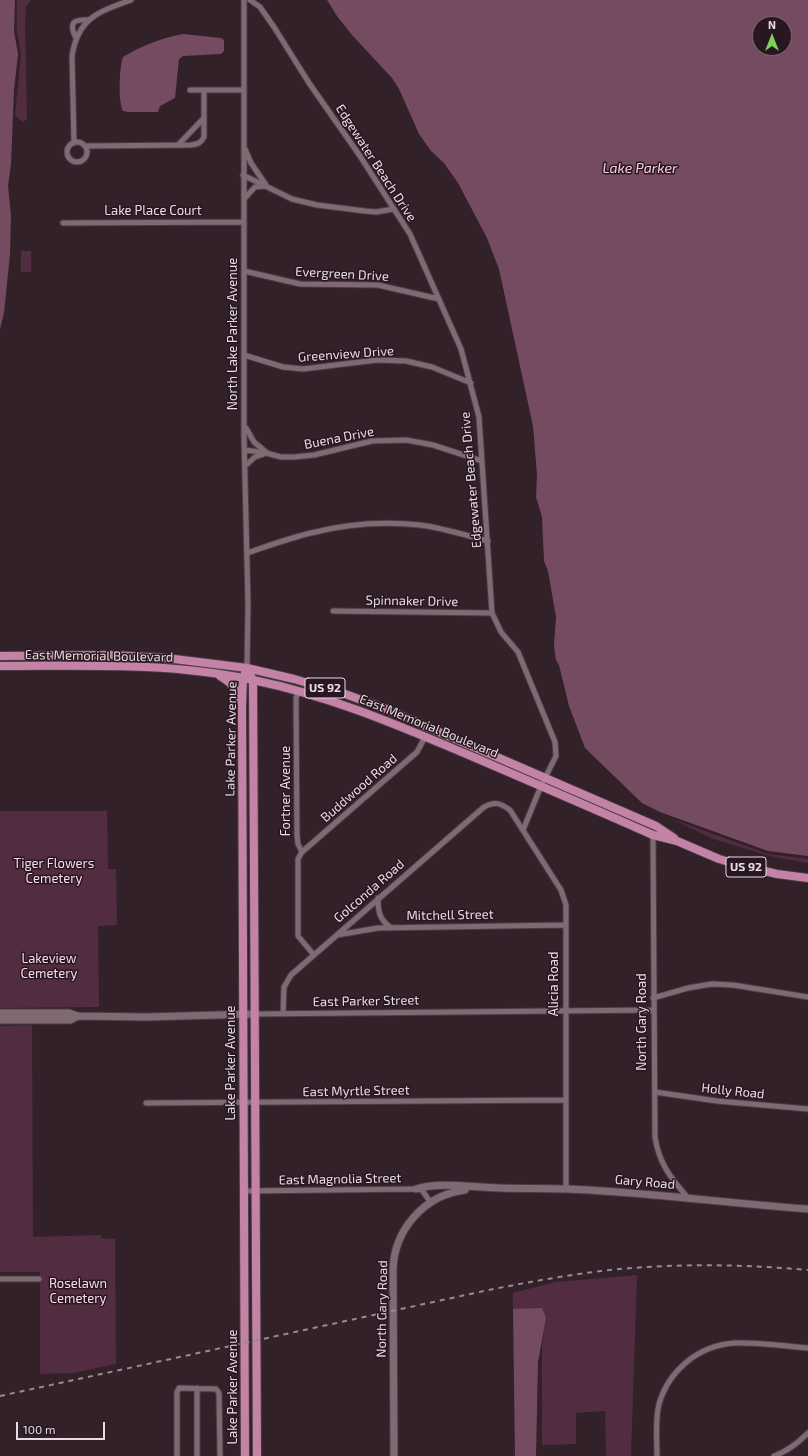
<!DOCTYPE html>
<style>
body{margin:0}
#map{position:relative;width:808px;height:1456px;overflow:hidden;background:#322129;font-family:"Exo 2",sans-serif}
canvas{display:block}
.north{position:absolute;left:752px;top:16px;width:40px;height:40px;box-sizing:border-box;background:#281720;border:1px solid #75666e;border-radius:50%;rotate:0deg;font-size:11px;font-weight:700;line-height:16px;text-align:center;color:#e8dce2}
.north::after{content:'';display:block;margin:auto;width:14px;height:18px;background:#7dd154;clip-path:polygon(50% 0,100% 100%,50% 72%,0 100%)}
.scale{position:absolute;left:16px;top:1422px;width:89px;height:18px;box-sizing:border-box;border:2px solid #e8dce2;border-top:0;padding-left:5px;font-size:12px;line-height:14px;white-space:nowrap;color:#e8dce2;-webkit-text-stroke:3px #281720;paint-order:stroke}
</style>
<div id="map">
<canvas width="808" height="1456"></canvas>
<div class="north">N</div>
<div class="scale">100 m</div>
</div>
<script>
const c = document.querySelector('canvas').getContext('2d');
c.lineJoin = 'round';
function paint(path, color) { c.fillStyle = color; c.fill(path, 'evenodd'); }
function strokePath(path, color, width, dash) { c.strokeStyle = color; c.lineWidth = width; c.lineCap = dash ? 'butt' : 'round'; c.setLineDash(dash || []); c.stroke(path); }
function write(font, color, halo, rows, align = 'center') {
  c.font = font + ' "Exo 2",sans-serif'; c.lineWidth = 3; c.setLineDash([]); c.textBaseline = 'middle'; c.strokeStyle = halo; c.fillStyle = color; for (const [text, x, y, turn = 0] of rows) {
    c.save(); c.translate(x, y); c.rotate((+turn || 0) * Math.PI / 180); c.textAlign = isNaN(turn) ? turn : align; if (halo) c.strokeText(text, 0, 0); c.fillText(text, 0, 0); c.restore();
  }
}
const green = new Path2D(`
 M 17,0 L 31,0 L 26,6 L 25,24 L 27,119 L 23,122 L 15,116 L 21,55 L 17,31 Z
 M 21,251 L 31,251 L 31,272 L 21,272 Z
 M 0,811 L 107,811 L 108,869 L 116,869 L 117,925 L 98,926 L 99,1007 L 0,1008 Z
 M 672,819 L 768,854 L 808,859 L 808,863 L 770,856 L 713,839 Z
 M 32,1025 L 33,1237 L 101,1235 L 101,1238 L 115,1239 L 116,1364 L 73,1373 L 40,1374 L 40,1272 L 0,1272 L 0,1026 Z
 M 637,1275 L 631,1456 L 606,1456 L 605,1411 L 576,1413 L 576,1444 L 542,1445 L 542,1344 L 546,1318 L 526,1309 L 513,1309 L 513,1293 L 555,1282 Z`);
const water = new Path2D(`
 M 0,0 L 15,0 L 14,31 L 18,54 L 14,90 L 11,164 L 8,186 L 11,216 L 10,254 L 4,313 L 0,329 Z
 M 327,0 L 808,0 L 808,856 L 768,851 L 660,812 L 642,803 L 585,748 L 569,706 L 559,665 L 556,660 L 554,646 L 556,617 L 548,571 L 544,561 L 542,517 L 536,497 L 537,475 L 533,426 L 499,269 L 487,238 L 458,183 L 444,163 L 431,151 L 419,134 L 399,89 L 392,78 L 352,35 L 337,16 ZM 760,24 L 784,24 L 784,48 L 760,48 Z
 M 183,34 L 221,38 L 224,40 L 224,51 L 221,54 L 183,56 L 179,59 L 175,98 L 160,106 L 158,112 L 128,112 L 123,111 C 118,102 119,68 123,57 C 141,46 161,38 183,34 Z
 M 542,1308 L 546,1318 L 538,1362 L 536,1456 L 515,1456 L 513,1309 Z`);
const street = new Path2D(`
 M 244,0 L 244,437 L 248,604 L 247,668
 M 250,0 L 260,7 L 274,27 L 309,83 L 360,156 L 410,234 L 461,349 L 479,417 L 492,613 L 501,632 L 518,652 L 555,742 L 556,756 L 541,786 L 523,830
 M 76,38 C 69,24 72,19 88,20
 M 190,90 L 244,90
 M67 152a10 10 0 1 1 20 0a10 10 0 1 1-20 0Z
 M 74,143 L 72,56 C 78,18 98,12 131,0
 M 178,145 L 204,118
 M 85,146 L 191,145 C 198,144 201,143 204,137 L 204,90
 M 245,149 L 251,163 L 266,185
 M 243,175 L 292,199 L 317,205 L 365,211 L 376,212 L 394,209
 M 244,199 L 255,187 L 265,186
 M 63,223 L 244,222
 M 244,271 L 300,284 L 378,285 L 439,299
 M 244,355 L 283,367 L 303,369 L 377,360 L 406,361 L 432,367 L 471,383
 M 246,428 L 254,442 L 266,452
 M 245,450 L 266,453 L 281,457 L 294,457 L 314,455 L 372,441 L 406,440 L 433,445 L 482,461
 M 245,466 L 255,457 L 264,454
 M 247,553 C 268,546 289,538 311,533 C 346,524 383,521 420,525 C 443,528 465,535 488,541
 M 333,611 L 492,613
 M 299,691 L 296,698 L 297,835 L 298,844 L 302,852
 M 653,835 L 655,1137 C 659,1164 671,1178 688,1198
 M 378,898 C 378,911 379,919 390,927
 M 337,935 L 378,928 L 565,925
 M 314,955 L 298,936 L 298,859 L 302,852 L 417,752 L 425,737
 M 653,998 L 688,988 L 712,984 L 733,985 L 808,997
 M 255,1014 L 653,1010
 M 283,1014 L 284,987 L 291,975 L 484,807 C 495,801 500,803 510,810 L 561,890 L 566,905 L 566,1189
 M 655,1092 L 717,1101 L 808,1109
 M 146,1103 L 566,1100
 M 244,1191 L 416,1189 L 422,1190 L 431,1203
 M 0,1279 L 39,1279
 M 177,1456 L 177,1392 L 179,1388 L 216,1389 L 219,1393 L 220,1456
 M 197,1456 L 197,1388
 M 657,1456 C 657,1440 655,1420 659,1404 C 669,1370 699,1345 735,1343 C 759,1342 784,1346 808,1348
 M 774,1456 C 788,1451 798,1443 808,1433`);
const secondary = new Path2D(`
 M 0,1013 L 69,1013 L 78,1016 L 145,1017 L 255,1014
 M 0,1020 L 70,1020 L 78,1016
 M 416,1189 C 442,1181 473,1188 500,1188 C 529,1189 559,1188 588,1190 C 661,1194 735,1204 808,1209
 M 394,1456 L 393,1270 C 394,1230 424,1195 465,1190`);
const primary = new Path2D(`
 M 0,656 L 111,655 L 166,658 L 247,668 L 294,679 L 345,694 L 386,709 L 656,826 L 674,838
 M 0,666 C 84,666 170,662 253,680 C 327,695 395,724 464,753 C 527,780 590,807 653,835 L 677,841 L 719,859 L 736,864 L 777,874 L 808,878
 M 247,668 L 253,680 L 257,1456
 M 245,673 L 243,678 L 242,706 L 245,1456
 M 220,676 C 230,682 237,688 240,700`);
const rail = new Path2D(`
 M 0,1396 L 484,1291 C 523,1283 562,1276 601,1271 C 670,1263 739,1264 808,1270`);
const shields = [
 [325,688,40],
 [746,867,40]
];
const shieldNames = [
 ["US 92",325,688],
 ["US 92",746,867]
];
const streetNames = [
 ["Edgewater Beach Drive",376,163,57],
 ["Lake Place Court",153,211],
 ["Evergreen Drive",342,274,3],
 ["North Lake Parker Avenue",233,334,-90],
 ["Greenview Drive",346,354,-4],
 ["Buena Drive",339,438,-11],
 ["Edgewater Beach Drive",471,480,-95],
 ["Spinnaker Drive",412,601,1],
 ["East Memorial Boulevard",99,656,1],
 ["East Memorial Boulevard",429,726,22],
 ["Lake Parker Avenue",231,739,-89],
 ["Buddwood Road",359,788,-41],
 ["Fortner Avenue",286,791,-90],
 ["Golconda Road",369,891,-41],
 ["Mitchell Street",450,915,-1],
 ["Alicia Road",554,984,-90],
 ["East Parker Street",366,1001,-1],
 ["North Gary Road",642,1022,-90],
 ["Lake Parker Avenue",231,1063,-90],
 ["East Myrtle Street",356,1091,-1],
 ["Holly Road",733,1091,6],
 ["East Magnolia Street",340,1179,-1],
 ["Gary Road",645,1182,5],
 ["North Gary Road",382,1309,-89],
 ["Lake Parker Avenue",233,1387,-90]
];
const parkNames = [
 ["Tiger Flowers",54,864],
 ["Cemetery",54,879],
 ["Lakeview",49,959],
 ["Cemetery",49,974],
 ["Roselawn",78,1284],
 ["Cemetery",78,1299]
];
const waterNames = [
 ["Lake Parker",640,168]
];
paint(green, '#522d41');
paint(water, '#754b61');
strokePath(street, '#4b3c44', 7);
strokePath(secondary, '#4b3c44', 9);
strokePath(primary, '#4b3c44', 10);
strokePath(street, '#7f6a74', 5);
strokePath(secondary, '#7f6a74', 7);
strokePath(primary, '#c483a6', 8);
strokePath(rail, '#988a91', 2, [5, 5]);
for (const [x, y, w] of shields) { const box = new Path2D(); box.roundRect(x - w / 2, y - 10, w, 20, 3); c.fillStyle = '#281720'; c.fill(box); strokePath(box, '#e8dce2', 1); }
write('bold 12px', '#e8dce2', null, shieldNames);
write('13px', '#e8dce2', '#281720', streetNames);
write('13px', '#f9dbe9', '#281720', parkNames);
write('italic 14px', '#fcd0e5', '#281720', waterNames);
</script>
